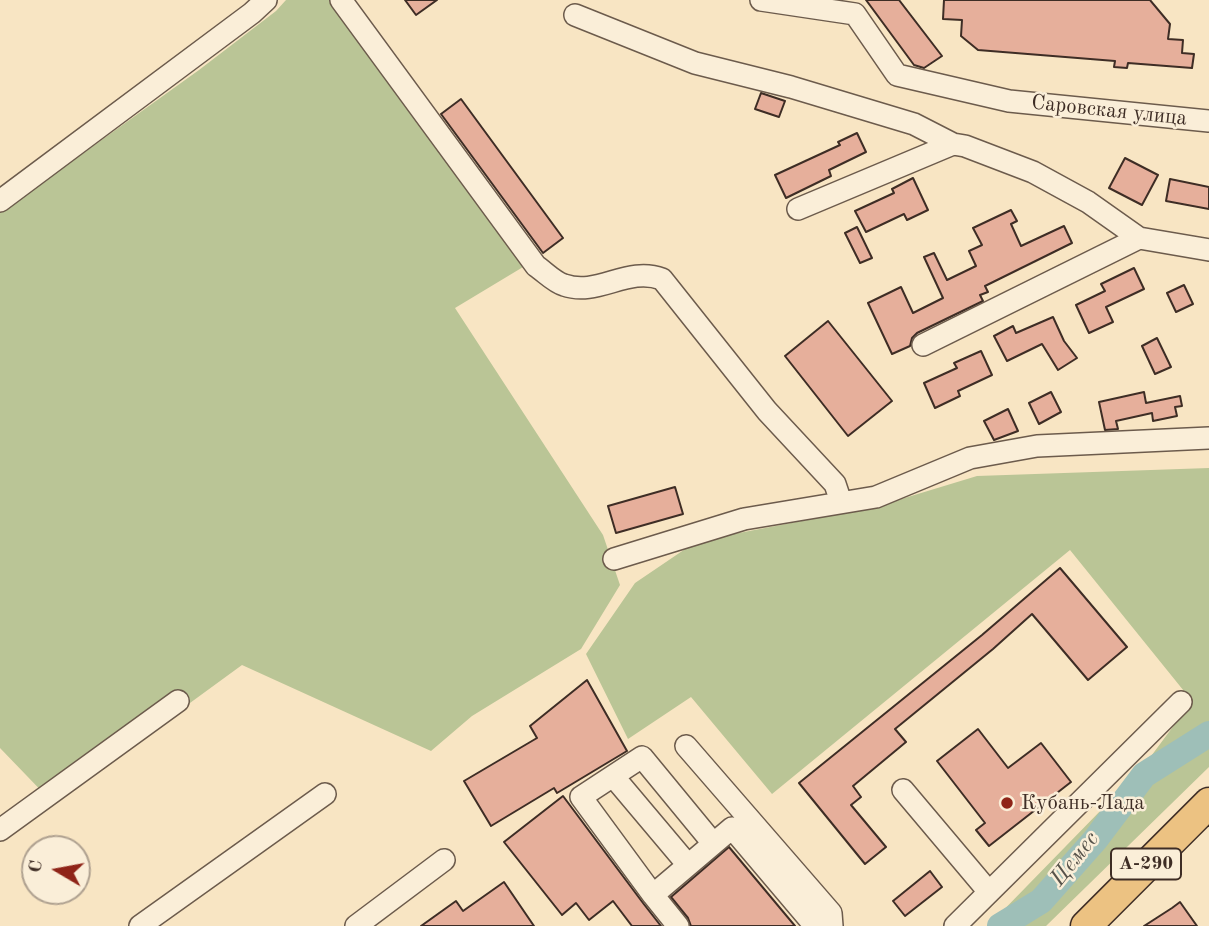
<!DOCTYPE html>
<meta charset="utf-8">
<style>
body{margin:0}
#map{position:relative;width:1209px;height:926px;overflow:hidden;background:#f8e5c3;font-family:"Old Standard TT",serif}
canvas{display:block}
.north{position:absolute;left:21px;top:835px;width:70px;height:70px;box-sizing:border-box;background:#faeed8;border:2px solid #afa190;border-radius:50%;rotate:280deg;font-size:19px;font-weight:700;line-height:28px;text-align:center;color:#3e2d25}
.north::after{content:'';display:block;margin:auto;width:24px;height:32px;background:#8f2418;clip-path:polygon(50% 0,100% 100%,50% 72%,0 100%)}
</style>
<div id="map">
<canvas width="1209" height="926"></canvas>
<div class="north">С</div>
</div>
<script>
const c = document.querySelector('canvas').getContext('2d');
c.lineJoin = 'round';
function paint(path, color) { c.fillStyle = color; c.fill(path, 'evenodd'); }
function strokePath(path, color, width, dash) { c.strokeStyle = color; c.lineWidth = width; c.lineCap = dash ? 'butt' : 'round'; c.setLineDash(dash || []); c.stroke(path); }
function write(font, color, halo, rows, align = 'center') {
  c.font = font + ' "Old Standard TT",serif'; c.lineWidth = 5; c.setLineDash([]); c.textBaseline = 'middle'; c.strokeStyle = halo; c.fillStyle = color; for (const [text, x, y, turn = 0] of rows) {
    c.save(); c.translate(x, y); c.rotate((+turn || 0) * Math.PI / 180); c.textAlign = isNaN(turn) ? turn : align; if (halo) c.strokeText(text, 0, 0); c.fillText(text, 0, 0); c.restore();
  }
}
const green = new Path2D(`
 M 286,0 L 348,0 L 538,258 L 455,308 L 603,535 L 620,585 L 581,649 L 472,716 L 431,751 L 242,665 L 53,803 L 0,748 L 0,213 L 199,70 L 276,11 Z
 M 1209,468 L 1209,767 L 1046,926 L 988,926 L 1143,767 L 1192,701 L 1070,550 L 772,794 L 691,697 L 628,739 L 586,654 L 635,583 L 697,541 L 875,507 L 977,476 Z`);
const river = new Path2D(`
 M 1000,926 L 1041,901 L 1095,840 L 1144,775 L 1209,734`);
const building = new Path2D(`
 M 405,0 L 437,0 L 416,15 Z
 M 866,0 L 899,0 L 942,56 L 924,68 L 914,65 Z
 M 944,0 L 1150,0 L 1170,24 L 1168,39 L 1183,40 L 1182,53 L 1194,54 L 1192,68 L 1128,63 L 1127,68 L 1114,67 L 1115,61 L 978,50 L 961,36 L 962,20 L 943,19 Z
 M 761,93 L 785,101 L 779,117 L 755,109 Z
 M 461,99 L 563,238 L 543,253 L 441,114 Z
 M 857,133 L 866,152 L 829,170 L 831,176 L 786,198 L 775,175 L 840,145 L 838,142 Z
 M 1125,158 L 1158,175 L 1142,205 L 1109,188 Z
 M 913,178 L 928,210 L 907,220 L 904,214 L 866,232 L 855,211 L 894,193 L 892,189 Z
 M 1170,179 L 1209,187 L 1209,209 L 1166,201 Z
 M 1011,210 L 1017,221 L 1011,224 L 1021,246 L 1064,226 L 1072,243 L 985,286 L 988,292 L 980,295 L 983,301 L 917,333 L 912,338 L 910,346 L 892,354 L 868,303 L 901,287 L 913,313 L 943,298 L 924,257 L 934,253 L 947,280 L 976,266 L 969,251 L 982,245 L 973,228 Z
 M 857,227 L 872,258 L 860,263 L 845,233 Z
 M 1134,268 L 1144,289 L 1106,307 L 1113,322 L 1089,333 L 1076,305 L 1105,291 L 1101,284 Z
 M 1184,285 L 1193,304 L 1176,312 L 1167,293 Z
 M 1053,317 L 1064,341 L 1077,358 L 1058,370 L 1042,344 L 1007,361 L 994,336 L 1013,326 L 1016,333 Z
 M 828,321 L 892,401 L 848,436 L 785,356 Z
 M 1157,338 L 1171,367 L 1155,374 L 1142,346 Z
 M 981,351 L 992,375 L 958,391 L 960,396 L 935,408 L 924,383 L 957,368 L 954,363 Z
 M 1051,392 L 1061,412 L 1039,424 L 1029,403 Z
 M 1144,392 L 1146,403 L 1180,396 L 1182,406 L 1175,407 L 1177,416 L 1153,421 L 1152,413 L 1116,421 L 1118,429 L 1105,430 L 1099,402 Z
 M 1008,409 L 1018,431 L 994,440 L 984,421 Z
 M 675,487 L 683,514 L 616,533 L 608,506 Z
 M 1060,568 L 1127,647 L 1088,680 L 1032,614 L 993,649 L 895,729 L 906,742 L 853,786 L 861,797 L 851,805 L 886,847 L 865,864 L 799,783 L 982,635 Z
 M 587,680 L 627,751 L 557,793 L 554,788 L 491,826 L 464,781 L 537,738 L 530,726 Z
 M 978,729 L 1008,768 L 1041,743 L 1071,782 L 989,846 L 976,830 L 985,823 L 937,761 Z
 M 563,796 L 643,903 L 661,926 L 632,926 L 613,901 L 589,920 L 576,903 L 562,915 L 504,842 Z
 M 729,847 L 795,926 L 691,926 L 688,918 L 671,897 Z
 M 930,871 L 942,887 L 905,916 L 893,901 Z
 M 504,882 L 534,926 L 421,926 L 456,901 L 463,911 Z
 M 1180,902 L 1197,926 L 1144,926 L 1172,908 Z`);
const minor = new Path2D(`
 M 341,0 L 536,266 C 545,272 554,282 564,285 C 598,297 627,266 662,279 L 767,411 L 835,484 L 841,502
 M 761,0 L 855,14 L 897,75 L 1009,101 L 1209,121
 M 575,15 L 695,63 L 791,87 L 914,124 L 953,144 L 965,146 L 1033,172 L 1088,202 L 1139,238 L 1209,250
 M 0,201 L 252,13 L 266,0
 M 798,209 L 953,144
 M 923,345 L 1139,238
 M 614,559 L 744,519 L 876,497 L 970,458 L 1037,446 L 1209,438
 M 686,746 L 831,913 L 832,926
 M 613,776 L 688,865
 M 903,790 L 989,892
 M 0,830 L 178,701
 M 653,895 L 732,828 L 815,926
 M 140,926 L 325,794
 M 356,926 L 444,860
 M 678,926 L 653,895 L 581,797 L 642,757 L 712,842
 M 955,926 L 1181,702`);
const highway = new Path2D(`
 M 1086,926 L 1209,803`);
const markers = [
 [1007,803,7,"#8f2418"]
];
const shields = [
 [1146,864,70]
];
const shieldNames = [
 ["А-290",1146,864]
];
const streetNames = [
 ["Саровская улица",1109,111,6]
];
const poiNames = [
 ["Кубань-Лада",1021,803]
];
const waterNames = [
 ["Цемес",1075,859,-51]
];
paint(green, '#bac596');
strokePath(river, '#9ebfb8', 26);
paint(building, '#e6af9b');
strokePath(building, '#3e2d25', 2);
strokePath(minor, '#6c5b4c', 24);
strokePath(highway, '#3e2d25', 33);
strokePath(minor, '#faeed8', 21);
strokePath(highway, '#ecc282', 30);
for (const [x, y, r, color] of markers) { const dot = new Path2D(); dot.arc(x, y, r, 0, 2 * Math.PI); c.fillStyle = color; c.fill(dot); strokePath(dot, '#faeed8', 2.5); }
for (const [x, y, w] of shields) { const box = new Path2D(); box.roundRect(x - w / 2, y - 15.5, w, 31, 5); c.fillStyle = '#faeed8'; c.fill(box); strokePath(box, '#3e2d25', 2); }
write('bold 19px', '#3e2d25', null, shieldNames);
write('21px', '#3e2d25', '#faeed8', streetNames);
write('21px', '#3e2d25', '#faeed8', poiNames, 'left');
write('italic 23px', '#56524a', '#faeed8', waterNames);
</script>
